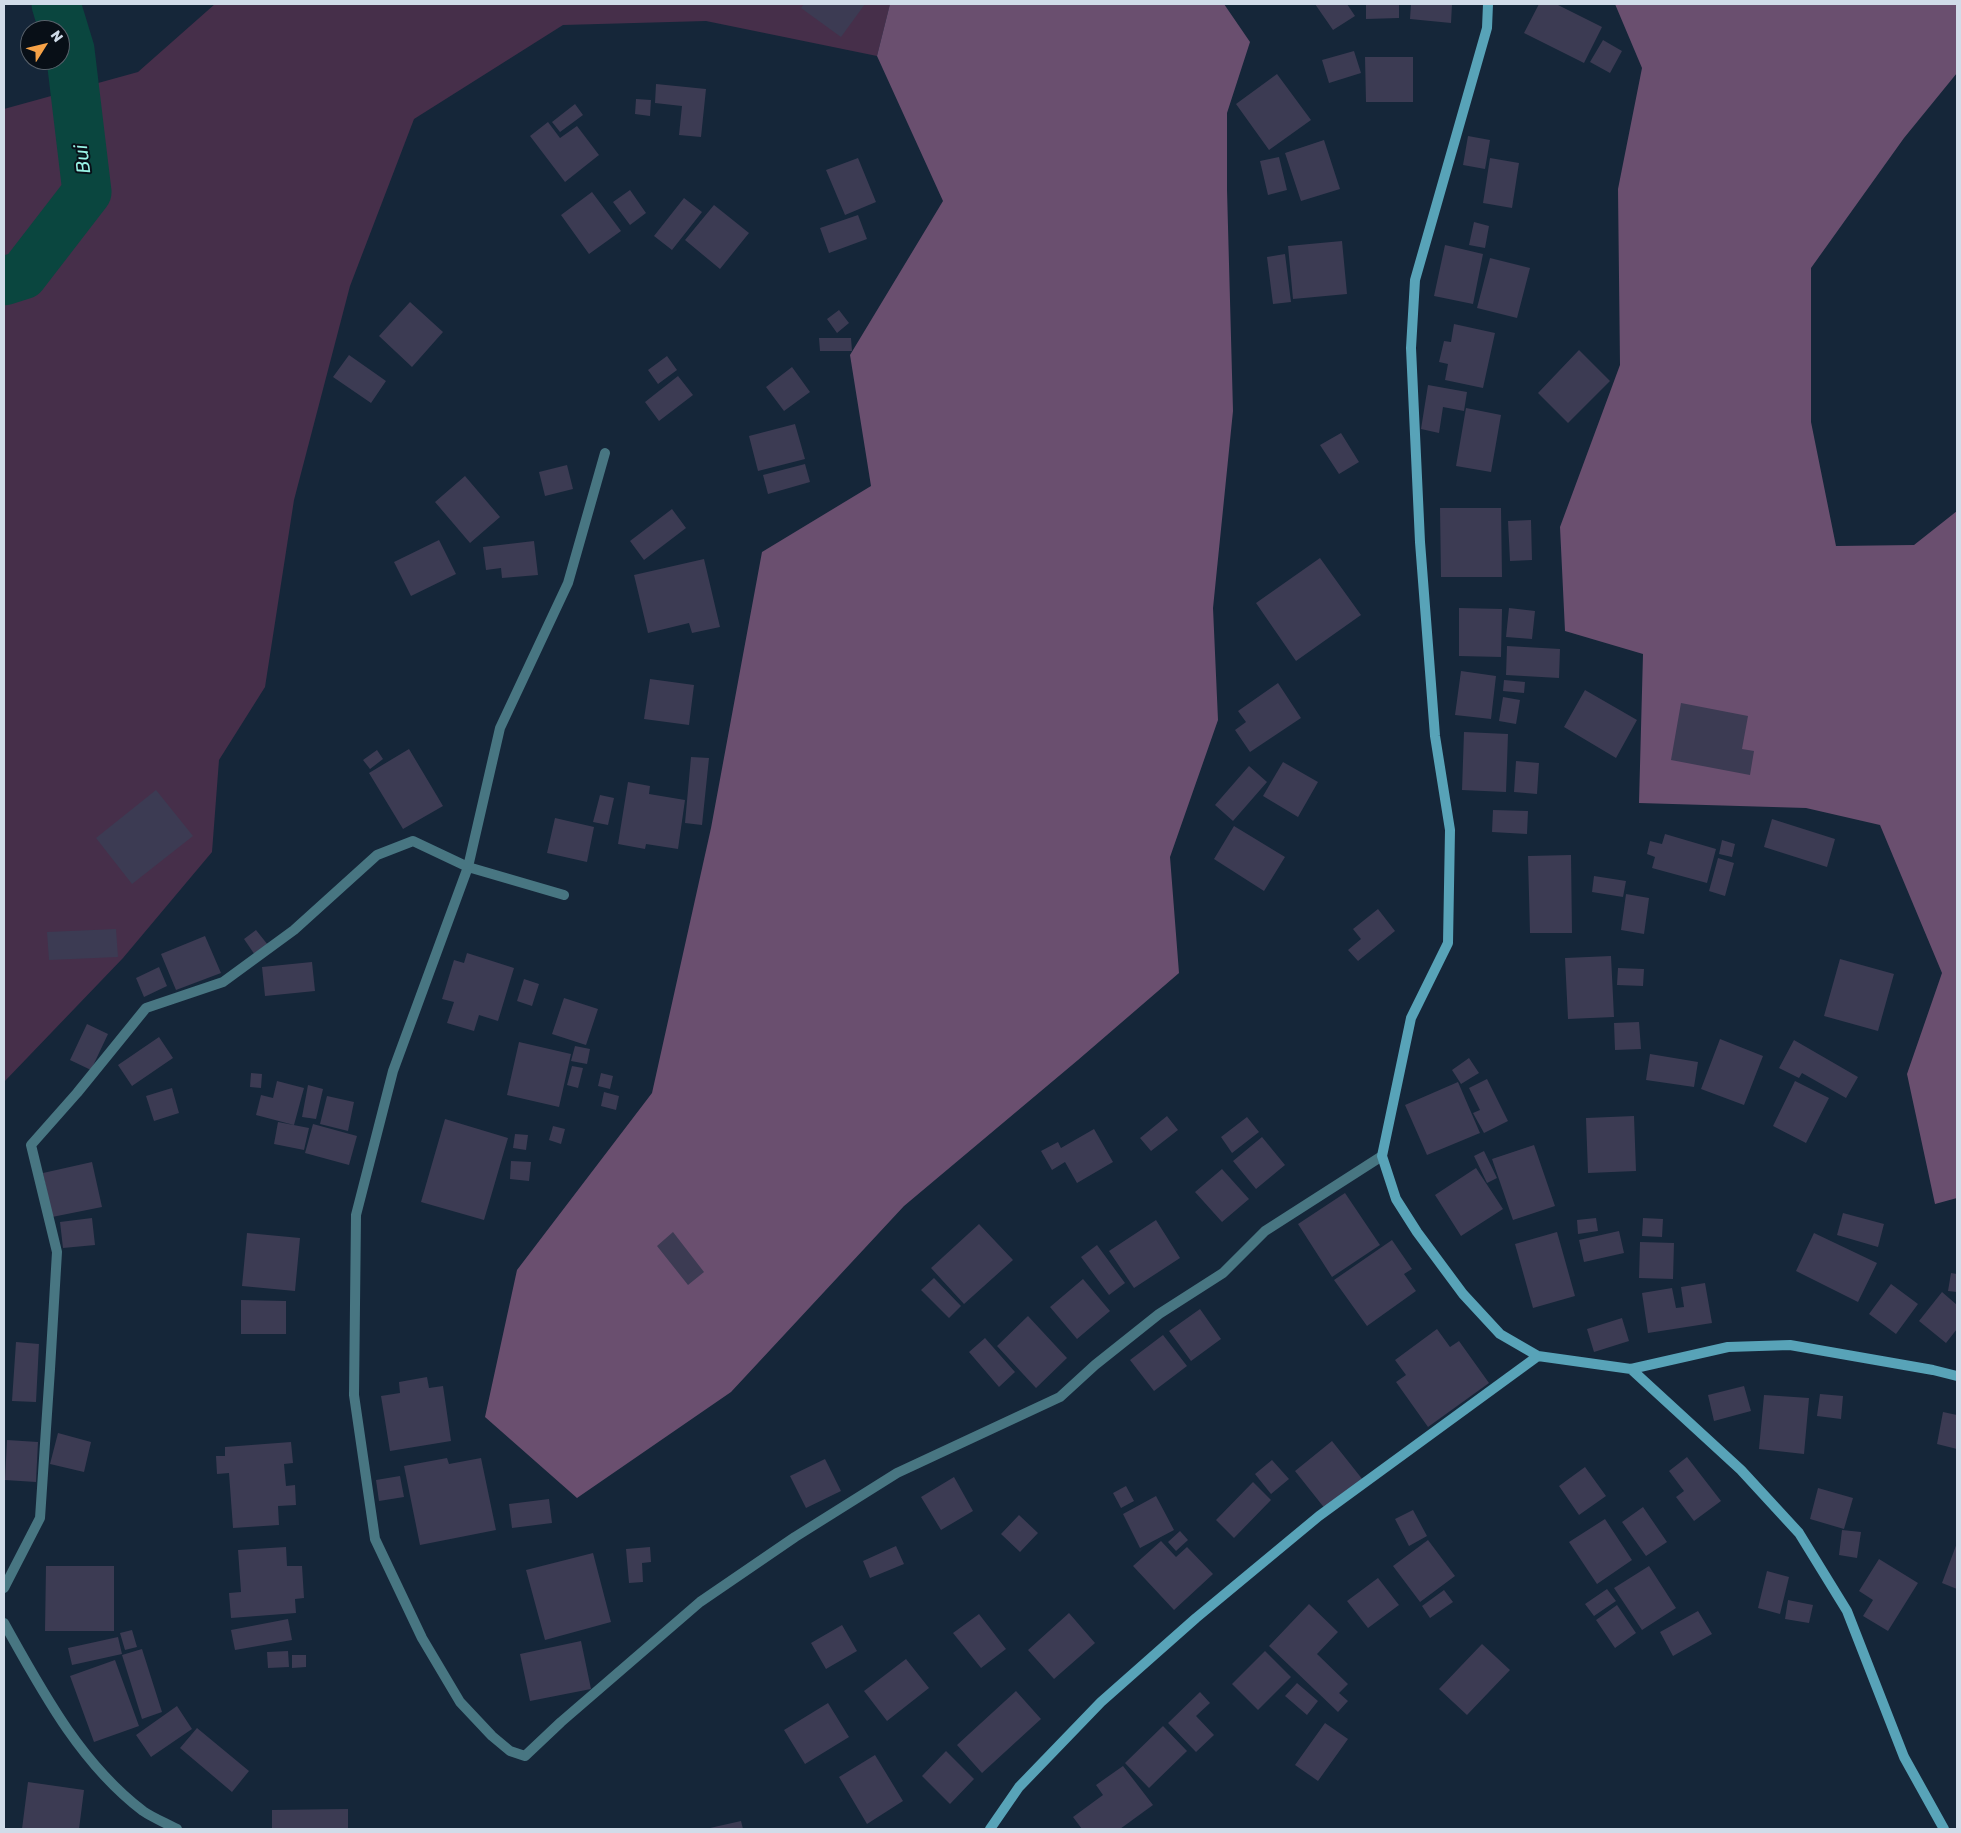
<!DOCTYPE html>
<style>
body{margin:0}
#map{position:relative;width:1961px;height:1833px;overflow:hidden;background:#152639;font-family:Rubik,sans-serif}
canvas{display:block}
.frame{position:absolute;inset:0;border:5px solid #d1dce9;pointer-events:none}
.north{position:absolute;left:20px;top:20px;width:50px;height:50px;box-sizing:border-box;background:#080f17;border:1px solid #58616b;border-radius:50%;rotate:54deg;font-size:14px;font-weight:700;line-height:20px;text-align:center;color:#d1dce9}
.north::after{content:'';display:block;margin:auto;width:18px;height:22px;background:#f6a247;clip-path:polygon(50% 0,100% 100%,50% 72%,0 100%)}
</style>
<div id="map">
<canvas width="1961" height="1833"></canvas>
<div class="frame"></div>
<div class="north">N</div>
</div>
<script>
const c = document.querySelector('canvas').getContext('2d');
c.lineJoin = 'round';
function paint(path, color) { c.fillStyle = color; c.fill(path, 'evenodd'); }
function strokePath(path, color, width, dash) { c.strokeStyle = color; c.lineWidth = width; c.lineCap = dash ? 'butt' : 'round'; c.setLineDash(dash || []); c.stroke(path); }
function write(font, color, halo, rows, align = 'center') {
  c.font = font + ' Rubik,sans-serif'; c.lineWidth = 4; c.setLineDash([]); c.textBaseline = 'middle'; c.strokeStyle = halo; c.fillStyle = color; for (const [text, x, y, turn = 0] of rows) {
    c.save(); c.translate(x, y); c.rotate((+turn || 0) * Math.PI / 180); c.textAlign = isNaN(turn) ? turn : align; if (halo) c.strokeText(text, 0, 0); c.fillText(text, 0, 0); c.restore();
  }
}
const green = new Path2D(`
 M 215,4 L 890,4 L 877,56 L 706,21 L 563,25 L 414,119 L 350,286 L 294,500 L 265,687 L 219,760 L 212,852 L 123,958 L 4,1082 L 4,109 L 138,72 Z`);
const forest = new Path2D(`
 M 890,4 L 1224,4 L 1250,42 L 1227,113 L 1227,190 L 1233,411 L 1213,608 L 1218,720 L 1170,857 L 1179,973 L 1078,1060 L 904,1206 L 731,1392 L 577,1498 L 485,1417 L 517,1270 L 652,1093 L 711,828 L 762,552 L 871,486 L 850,355 L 943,201 L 877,56 Z
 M 1615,4 L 1957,4 L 1957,73 L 1904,138 L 1811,268 L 1811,422 L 1836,546 L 1914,545 L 1957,511 L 1957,1198 L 1935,1204 L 1907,1074 L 1942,973 L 1880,825 L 1806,808 L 1639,803 L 1643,654 L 1565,631 L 1560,527 L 1620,365 L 1618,189 L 1642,68 Z`);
const river = new Path2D(`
 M 4,281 L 23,275 L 87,192 L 70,50 L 56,4`);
const building = new Path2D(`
 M 804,4 L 865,4 L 841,37 L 801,8 Z
 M 1315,4 L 1347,4 L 1355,16 L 1333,30 Z
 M 1366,4 L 1399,4 L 1399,18 L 1366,19 Z
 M 1411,4 L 1452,4 L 1451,23 L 1410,19 Z
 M 1539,4 L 1556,4 L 1602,27 L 1584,63 L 1524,33 Z
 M 1603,40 L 1622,51 L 1610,73 L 1590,62 Z
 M 1354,51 L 1361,73 L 1329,83 L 1322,60 Z
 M 1365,57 L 1413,57 L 1413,102 L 1366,102 Z
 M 1277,74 L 1311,120 L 1269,150 L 1236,104 Z
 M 656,84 L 706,89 L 701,137 L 679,135 L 682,106 L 655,103 Z
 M 636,99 L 651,100 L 650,116 L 635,114 Z
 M 575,104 L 583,115 L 560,132 L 552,122 Z
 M 548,122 L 560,138 L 577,126 L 599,155 L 565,182 L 530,136 Z
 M 1468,136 L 1490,140 L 1485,169 L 1463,165 Z
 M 1324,140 L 1340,189 L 1301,201 L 1285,153 Z
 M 1279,157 L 1287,190 L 1268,195 L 1260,161 Z
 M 858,158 L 876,202 L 845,215 L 826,170 Z
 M 1490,158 L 1519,163 L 1512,208 L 1483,203 Z
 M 630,190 L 646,213 L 630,225 L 613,202 Z
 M 592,192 L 621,231 L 589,254 L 561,215 Z
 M 684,198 L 702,212 L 672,250 L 654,236 Z
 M 714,205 L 749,233 L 720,269 L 685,240 Z
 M 858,215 L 867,239 L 829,253 L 820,228 Z
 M 1474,222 L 1489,226 L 1485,248 L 1469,245 Z
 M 1342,241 L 1347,294 L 1293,299 L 1288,246 Z
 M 1445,245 L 1483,254 L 1473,304 L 1434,296 Z
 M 1285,254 L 1291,302 L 1273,304 L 1267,257 Z
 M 1490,258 L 1530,268 L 1517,318 L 1477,308 Z
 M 410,302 L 443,332 L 412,367 L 379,336 Z
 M 839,310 L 849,323 L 837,333 L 827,319 Z
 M 1454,324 L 1495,333 L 1483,388 L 1445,380 L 1448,364 L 1439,362 L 1444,341 L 1451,342 Z
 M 819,338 L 851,338 L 852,351 L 820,351 Z
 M 1579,350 L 1610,381 L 1568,423 L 1538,393 Z
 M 349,355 L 386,381 L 371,403 L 333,377 Z
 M 667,356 L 677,370 L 658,384 L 648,370 Z
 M 792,367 L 810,392 L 784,411 L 766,387 Z
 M 678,376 L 693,395 L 659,421 L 645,402 Z
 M 1428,385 L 1467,392 L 1464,411 L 1443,407 L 1439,433 L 1421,429 Z
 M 1466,408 L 1501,415 L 1491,472 L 1456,466 Z
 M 795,424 L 805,459 L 758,471 L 749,436 Z
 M 1341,433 L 1359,462 L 1339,474 L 1320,445 Z
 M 805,464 L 810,482 L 768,494 L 763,475 Z
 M 567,465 L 573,489 L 545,496 L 539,472 Z
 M 465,476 L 500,517 L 470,543 L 435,502 Z
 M 1440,508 L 1501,508 L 1502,577 L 1441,577 Z
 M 672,509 L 686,528 L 644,560 L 630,541 Z
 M 1531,520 L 1532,560 L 1510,561 L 1508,521 Z
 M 439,540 L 456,574 L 411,596 L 394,562 Z
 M 534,541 L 538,575 L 502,578 L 501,568 L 486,570 L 483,547 Z
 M 1320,558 L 1361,615 L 1296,661 L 1256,603 Z
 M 704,559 L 720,627 L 692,633 L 689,623 L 648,633 L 634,575 Z
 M 1459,608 L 1502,609 L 1501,657 L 1459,656 Z
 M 1509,608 L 1535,611 L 1532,639 L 1506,637 Z
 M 1507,646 L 1560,649 L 1559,678 L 1506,675 Z
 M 1461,671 L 1496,676 L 1491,719 L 1455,715 Z
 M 650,679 L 694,685 L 689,725 L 644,719 Z
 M 1504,680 L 1525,682 L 1524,693 L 1503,691 Z
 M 1278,683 L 1301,718 L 1250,752 L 1235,730 L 1246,722 L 1238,711 Z
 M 1585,690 L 1637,720 L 1616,758 L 1564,727 Z
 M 1503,697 L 1520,700 L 1516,724 L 1499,721 Z
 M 1681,703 L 1748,716 L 1742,749 L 1754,751 L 1750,775 L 1671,760 Z
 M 1464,732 L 1508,734 L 1506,792 L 1462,790 Z
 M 409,749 L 443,806 L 403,829 L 369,773 Z
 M 377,750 L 383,759 L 370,769 L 363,760 Z
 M 691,757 L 709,758 L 702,825 L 685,823 Z
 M 1516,761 L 1539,763 L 1537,794 L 1514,792 Z
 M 1283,762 L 1318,782 L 1298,817 L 1263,796 Z
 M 1249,766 L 1267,782 L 1233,821 L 1215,805 Z
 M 628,782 L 650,786 L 649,794 L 685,800 L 678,849 L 646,844 L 645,849 L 618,844 Z
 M 156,790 L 193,836 L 132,884 L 96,838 Z
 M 600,795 L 614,798 L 608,825 L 593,822 Z
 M 1493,810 L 1528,811 L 1527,834 L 1492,832 Z
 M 555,818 L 594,827 L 587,862 L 547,853 Z
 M 1772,819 L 1835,839 L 1827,867 L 1764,847 Z
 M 1234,826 L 1285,857 L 1264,891 L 1214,859 Z
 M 1665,834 L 1716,849 L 1707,883 L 1652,868 L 1655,857 L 1647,854 L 1650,841 L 1662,844 Z
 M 1722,840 L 1735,844 L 1732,857 L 1719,854 Z
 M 1571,855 L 1572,933 L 1530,933 L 1528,856 Z
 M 1718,858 L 1734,863 L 1725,896 L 1709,891 Z
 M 1594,876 L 1626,881 L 1623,897 L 1592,892 Z
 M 1626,894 L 1649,898 L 1644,934 L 1621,930 Z
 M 1378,909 L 1395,931 L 1358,961 L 1348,950 L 1361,939 L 1353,929 Z
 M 116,929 L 118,957 L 49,960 L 47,932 Z
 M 256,930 L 268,945 L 255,955 L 244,939 Z
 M 205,936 L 221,973 L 176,990 L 161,954 Z
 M 467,953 L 514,968 L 498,1021 L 479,1015 L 474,1031 L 447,1023 L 454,1002 L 442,999 L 454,960 L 464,963 Z
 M 1611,956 L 1614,1017 L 1568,1019 L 1565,958 Z
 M 1840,959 L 1894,974 L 1878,1031 L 1824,1016 Z
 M 312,962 L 315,991 L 265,996 L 262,967 Z
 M 159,967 L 167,986 L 144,997 L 136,978 Z
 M 1618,968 L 1644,969 L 1643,986 L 1617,985 Z
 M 524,979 L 539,984 L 532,1006 L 517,1001 Z
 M 564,998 L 598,1009 L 586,1045 L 552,1034 Z
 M 1639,1022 L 1641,1049 L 1615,1050 L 1614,1023 Z
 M 87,1024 L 108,1034 L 91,1070 L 70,1060 Z
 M 159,1037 L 173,1058 L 132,1086 L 118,1065 Z
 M 1720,1039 L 1763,1056 L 1744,1105 L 1701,1089 Z
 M 1794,1040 L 1858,1077 L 1846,1098 L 1802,1073 L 1799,1078 L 1779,1068 Z
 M 519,1042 L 571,1054 L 559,1107 L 507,1095 Z
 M 575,1046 L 590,1049 L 587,1064 L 571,1061 Z
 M 1650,1054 L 1698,1062 L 1694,1087 L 1646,1080 Z
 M 1469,1058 L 1479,1073 L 1461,1084 L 1452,1070 Z
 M 572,1066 L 583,1068 L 578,1088 L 567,1085 Z
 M 251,1073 L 262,1074 L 261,1088 L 250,1087 Z
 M 601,1073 L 613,1076 L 610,1089 L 598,1086 Z
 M 1487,1079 L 1508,1121 L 1484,1133 L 1473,1113 L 1480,1110 L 1469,1088 Z
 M 277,1081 L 304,1088 L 294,1125 L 256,1115 L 261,1095 L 273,1098 Z
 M 1795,1081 L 1829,1098 L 1806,1143 L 1773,1126 Z
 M 1458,1082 L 1480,1133 L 1427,1155 L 1405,1105 Z
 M 308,1085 L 323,1089 L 316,1119 L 302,1117 Z
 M 172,1088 L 179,1113 L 154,1121 L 146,1096 Z
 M 604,1092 L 619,1096 L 616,1110 L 601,1106 Z
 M 327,1096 L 354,1102 L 348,1131 L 320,1124 Z
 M 1167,1116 L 1178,1130 L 1151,1151 L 1140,1138 Z
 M 1634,1116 L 1636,1171 L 1588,1173 L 1586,1118 Z
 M 1247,1117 L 1259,1132 L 1232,1153 L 1221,1137 Z
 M 445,1119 L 508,1138 L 484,1220 L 421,1202 Z
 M 278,1122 L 309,1128 L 304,1150 L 274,1144 Z
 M 313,1124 L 357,1136 L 349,1165 L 305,1153 Z
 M 553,1126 L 565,1129 L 561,1144 L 549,1140 Z
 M 1094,1129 L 1113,1162 L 1077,1183 L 1065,1162 L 1052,1170 L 1041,1151 L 1058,1142 L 1061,1148 Z
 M 515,1134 L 528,1135 L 526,1150 L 513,1148 Z
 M 1262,1137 L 1285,1165 L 1256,1189 L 1233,1161 Z
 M 1534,1145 L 1555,1206 L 1513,1220 L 1492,1159 Z
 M 1484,1151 L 1497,1178 L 1487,1183 L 1474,1156 Z
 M 511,1161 L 531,1162 L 529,1181 L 510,1179 Z
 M 92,1162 L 102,1207 L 52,1217 L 43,1173 Z
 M 1476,1168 L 1503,1209 L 1461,1236 L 1435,1195 Z
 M 1222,1169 L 1249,1199 L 1222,1222 L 1195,1192 Z
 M 1345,1193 L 1380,1245 L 1332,1277 L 1298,1224 Z
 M 1843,1213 L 1884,1224 L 1878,1247 L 1837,1235 Z
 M 92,1218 L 95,1245 L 63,1248 L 60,1222 Z
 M 1596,1218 L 1598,1231 L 1578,1234 L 1577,1220 Z
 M 1643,1218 L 1663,1219 L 1662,1237 L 1642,1236 Z
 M 1156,1220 L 1180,1258 L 1134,1288 L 1109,1251 Z
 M 979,1224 L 1013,1260 L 964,1304 L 931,1268 Z
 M 1619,1231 L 1624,1253 L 1584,1262 L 1579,1240 Z
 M 673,1232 L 704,1272 L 688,1285 L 657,1246 Z
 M 1557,1232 L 1575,1296 L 1533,1308 L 1515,1244 Z
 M 247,1233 L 300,1238 L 295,1291 L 242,1286 Z
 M 1814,1233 L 1877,1263 L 1858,1302 L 1796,1271 Z
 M 1392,1240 L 1412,1269 L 1404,1274 L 1416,1291 L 1367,1326 L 1334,1280 Z
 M 1640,1242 L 1674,1243 L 1673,1279 L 1639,1278 Z
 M 1097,1245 L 1125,1283 L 1109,1295 L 1081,1257 Z
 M 1951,1273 L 1957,1274 L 1957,1292 L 1948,1291 Z
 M 934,1278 L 961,1306 L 949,1318 L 921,1290 Z
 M 1083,1279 L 1110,1311 L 1077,1339 L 1050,1307 Z
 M 1705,1283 L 1712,1323 L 1648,1333 L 1642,1293 L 1672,1288 L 1676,1308 L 1684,1307 L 1681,1287 Z
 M 1891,1284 L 1918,1304 L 1896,1334 L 1869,1314 Z
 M 1942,1292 L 1957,1305 L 1957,1329 L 1946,1343 L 1919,1321 Z
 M 241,1300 L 286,1301 L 286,1334 L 241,1334 Z
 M 1200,1309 L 1221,1339 L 1191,1361 L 1169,1331 Z
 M 1028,1316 L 1067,1358 L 1036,1388 L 997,1346 Z
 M 1622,1318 L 1629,1341 L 1594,1352 L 1587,1329 Z
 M 1437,1329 L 1450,1347 L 1459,1341 L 1489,1383 L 1428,1427 L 1396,1382 L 1406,1375 L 1395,1360 Z
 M 1163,1335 L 1187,1366 L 1154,1391 L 1130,1360 Z
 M 985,1338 L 1015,1372 L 999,1387 L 969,1352 Z
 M 16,1342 L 39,1344 L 36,1402 L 12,1401 Z
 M 427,1377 L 429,1388 L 443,1386 L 451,1441 L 390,1451 L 381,1396 L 400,1393 L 399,1382 Z
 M 1744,1386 L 1751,1411 L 1714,1421 L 1708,1395 Z
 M 1820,1394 L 1843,1396 L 1841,1419 L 1817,1416 Z
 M 1764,1395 L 1809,1398 L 1804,1454 L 1759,1449 Z
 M 1943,1412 L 1957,1415 L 1957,1449 L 1937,1444 Z
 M 58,1433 L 91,1442 L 84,1472 L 50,1464 Z
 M 7,1440 L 38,1442 L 36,1482 L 5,1480 Z
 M 1332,1441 L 1363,1480 L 1326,1510 L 1295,1471 Z
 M 291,1442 L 293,1463 L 284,1464 L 286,1486 L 295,1485 L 296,1505 L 278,1506 L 279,1525 L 233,1528 L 229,1473 L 217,1474 L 216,1456 L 225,1456 L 225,1447 Z
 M 1687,1457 L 1721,1501 L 1694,1521 L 1676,1497 L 1684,1491 L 1669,1471 Z
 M 447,1458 L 449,1464 L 481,1458 L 496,1530 L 420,1545 L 404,1466 Z
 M 825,1459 L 841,1491 L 806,1508 L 790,1476 Z
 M 1272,1460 L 1289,1479 L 1271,1494 L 1255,1474 Z
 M 1585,1467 L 1606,1496 L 1579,1515 L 1559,1486 Z
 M 400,1476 L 404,1497 L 379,1501 L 376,1480 Z
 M 954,1477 L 973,1511 L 941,1530 L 921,1497 Z
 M 1253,1482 L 1271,1500 L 1234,1538 L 1216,1520 Z
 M 1126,1486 L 1134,1501 L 1121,1508 L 1113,1493 Z
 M 1818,1488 L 1853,1498 L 1844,1529 L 1810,1519 Z
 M 1156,1496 L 1174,1530 L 1140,1548 L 1123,1514 Z
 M 549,1499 L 552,1523 L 512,1528 L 509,1504 Z
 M 1643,1507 L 1667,1542 L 1646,1556 L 1622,1522 Z
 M 1413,1510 L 1427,1536 L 1409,1546 L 1395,1519 Z
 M 1019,1515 L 1038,1533 L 1020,1552 L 1001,1534 Z
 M 1605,1519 L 1632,1560 L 1597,1584 L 1569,1542 Z
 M 1842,1530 L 1861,1532 L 1857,1558 L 1839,1555 Z
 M 1180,1531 L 1188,1540 L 1176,1551 L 1168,1542 Z
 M 1428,1540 L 1455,1576 L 1420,1602 L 1393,1566 Z
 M 1161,1541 L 1176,1557 L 1187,1547 L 1213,1574 L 1174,1610 L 1133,1566 Z
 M 1957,1543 L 1957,1589 L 1942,1583 Z
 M 896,1546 L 904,1564 L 870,1578 L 863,1561 Z
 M 286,1547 L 287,1566 L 302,1566 L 304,1598 L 295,1599 L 296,1613 L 231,1618 L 229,1593 L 241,1592 L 238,1550 Z
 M 650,1547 L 651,1562 L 642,1563 L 643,1582 L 629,1583 L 626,1549 Z
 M 593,1553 L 611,1622 L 545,1640 L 526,1570 Z
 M 1879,1559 L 1918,1583 L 1888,1631 L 1863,1616 L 1873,1600 L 1859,1591 Z
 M 46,1566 L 114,1566 L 114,1631 L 45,1631 Z
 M 1649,1566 L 1676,1608 L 1642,1630 L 1614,1588 Z
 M 1767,1571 L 1789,1577 L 1780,1614 L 1758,1608 Z
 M 1378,1578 L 1399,1605 L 1368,1628 L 1347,1601 Z
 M 1607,1589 L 1616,1601 L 1594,1616 L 1585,1604 Z
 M 1444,1590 L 1453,1602 L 1430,1618 L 1422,1606 Z
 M 1788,1600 L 1813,1605 L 1809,1623 L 1785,1619 Z
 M 1309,1604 L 1338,1632 L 1317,1654 L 1348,1684 L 1339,1693 L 1348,1701 L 1338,1712 L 1269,1646 Z
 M 1617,1605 L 1636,1633 L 1615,1648 L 1596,1620 Z
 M 1698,1611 L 1712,1634 L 1673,1656 L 1660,1632 Z
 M 1069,1613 L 1095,1643 L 1054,1679 L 1028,1650 Z
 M 979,1614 L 1006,1649 L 981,1668 L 953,1633 Z
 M 288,1619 L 292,1640 L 235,1650 L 231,1630 Z
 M 842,1625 L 857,1651 L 826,1669 L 811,1643 Z
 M 132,1630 L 137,1647 L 125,1650 L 120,1633 Z
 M 118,1637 L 122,1654 L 72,1665 L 68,1648 Z
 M 581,1641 L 591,1689 L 530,1701 L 520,1654 Z
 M 1482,1644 L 1510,1670 L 1467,1715 L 1439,1689 Z
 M 142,1649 L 162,1712 L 142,1719 L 122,1655 Z
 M 288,1651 L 289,1667 L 268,1668 L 267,1652 Z
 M 1265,1651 L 1291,1677 L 1258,1710 L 1232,1684 Z
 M 292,1655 L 306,1655 L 306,1667 L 292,1668 Z
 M 906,1659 L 929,1688 L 887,1721 L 864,1691 Z
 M 115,1660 L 139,1726 L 94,1742 L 70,1676 Z
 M 1297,1683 L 1318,1701 L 1307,1715 L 1285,1696 Z
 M 1016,1691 L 1041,1719 L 982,1773 L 957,1745 Z
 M 1200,1692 L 1210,1703 L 1196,1716 L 1214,1735 L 1196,1752 L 1168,1723 Z
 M 828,1703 L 849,1737 L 805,1764 L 784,1730 Z
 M 177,1706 L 192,1729 L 151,1757 L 136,1735 Z
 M 1325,1723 L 1348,1739 L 1318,1781 L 1295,1765 Z
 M 1163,1726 L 1187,1751 L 1149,1788 L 1125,1763 Z
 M 197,1728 L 249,1771 L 232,1792 L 180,1748 Z
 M 946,1751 L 974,1779 L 950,1804 L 922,1776 Z
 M 875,1755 L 903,1801 L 867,1824 L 839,1777 Z
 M 1123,1766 L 1153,1805 L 1120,1829 L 1082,1829 L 1073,1817 L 1103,1795 L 1096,1785 Z
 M 28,1782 L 84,1790 L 79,1829 L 22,1829 Z
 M 348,1809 L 348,1829 L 272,1829 L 272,1810 Z
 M 741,1821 L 743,1829 L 710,1829 L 710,1828 Z`);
const street = new Path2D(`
 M 605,453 L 568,583 L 500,728 L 468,867 L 393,1071 L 356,1215 L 354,1395 L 375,1539 L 422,1638 L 460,1702 L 492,1736 L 510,1751 L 525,1756 L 561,1722 L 700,1602 L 795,1537 L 897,1473 L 1060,1397 L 1095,1365 L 1159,1314 L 1223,1273 L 1265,1231 L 1382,1156
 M 4,1588 L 40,1518 L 50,1369 L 57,1252 L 31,1145 L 77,1093 L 146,1008 L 223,982 L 294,930 L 377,855 L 413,841 L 468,867 L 564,895
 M 4,1623 C 42,1691 80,1763 143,1811 C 153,1818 166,1823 177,1829`);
const secondary = new Path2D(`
 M 1488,4 L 1487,28 L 1415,280 L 1411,348 L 1420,542 L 1435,736 L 1450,830 L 1448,943 L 1411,1018 L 1382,1156 L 1396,1199 L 1417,1232 L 1463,1294 L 1500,1334 L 1538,1356 L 1631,1369 L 1728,1347 L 1790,1345 L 1933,1370 L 1957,1376
 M 1631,1369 L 1741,1470 L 1799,1533 L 1847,1611 L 1904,1757 L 1944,1829
 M 990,1829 L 1019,1787 L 1101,1702 L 1196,1618 L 1319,1516 L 1538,1356`);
const waterNames = [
 ["Bui",83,159,-97]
];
paint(green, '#462f4a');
paint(forest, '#6a4f6f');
strokePath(river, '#0a463f', 49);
paint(building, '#3c3b53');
strokePath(street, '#487682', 10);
strokePath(secondary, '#58a3b8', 10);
write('italic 19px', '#99f3e5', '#080f17', waterNames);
</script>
